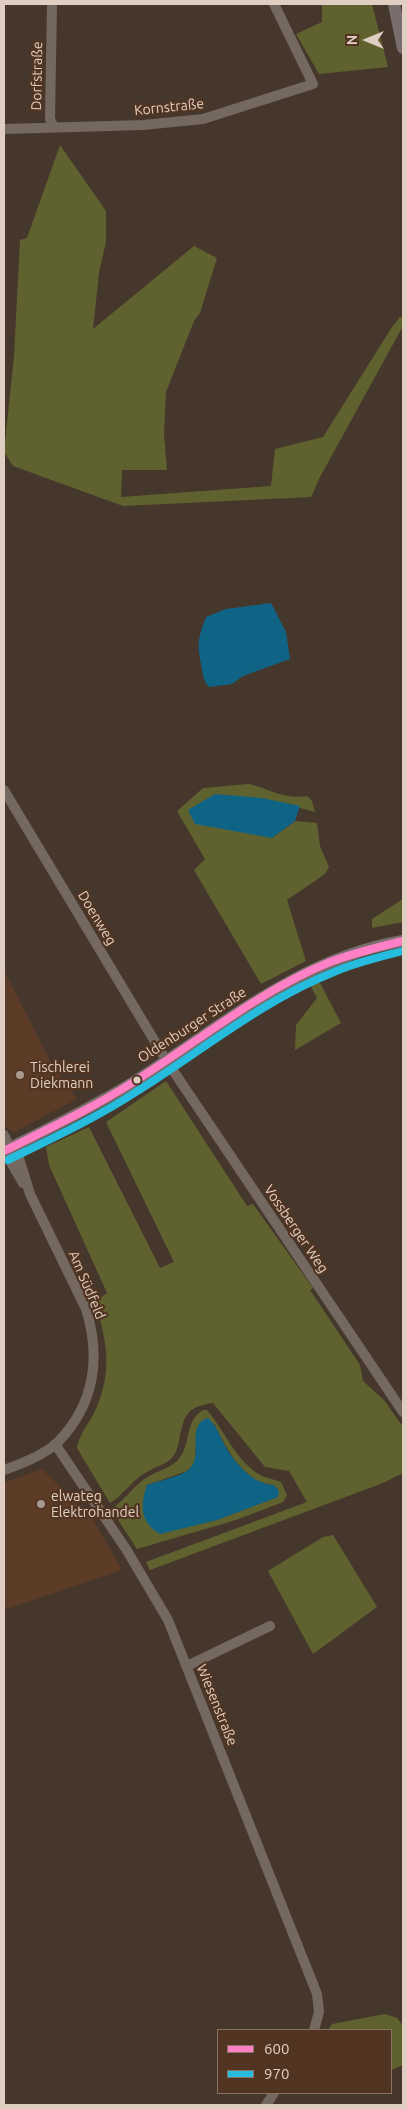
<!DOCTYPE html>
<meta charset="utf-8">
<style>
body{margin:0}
#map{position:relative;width:407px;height:2109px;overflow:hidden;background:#46372c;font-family:Ubuntu,sans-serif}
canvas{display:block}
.frame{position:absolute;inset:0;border:5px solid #e0cec3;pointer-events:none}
.legend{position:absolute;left:217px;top:2029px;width:175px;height:65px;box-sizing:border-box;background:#513522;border:1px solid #8a7262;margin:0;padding:6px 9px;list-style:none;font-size:15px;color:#e0cec3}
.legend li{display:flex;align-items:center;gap:10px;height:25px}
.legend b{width:25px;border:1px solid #8a7262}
.north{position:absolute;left:342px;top:15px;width:50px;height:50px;-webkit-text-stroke:4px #513522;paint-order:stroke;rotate:270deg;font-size:14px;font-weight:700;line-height:20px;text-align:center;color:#e0cec3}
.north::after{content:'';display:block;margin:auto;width:18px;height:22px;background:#e0cec3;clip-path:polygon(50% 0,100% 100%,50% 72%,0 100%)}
</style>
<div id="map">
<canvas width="407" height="2109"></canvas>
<div class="frame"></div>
<ul class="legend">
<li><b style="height:6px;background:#ff80c5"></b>600</li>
<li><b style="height:6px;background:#26bcdd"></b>970</li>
</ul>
<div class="north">N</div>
</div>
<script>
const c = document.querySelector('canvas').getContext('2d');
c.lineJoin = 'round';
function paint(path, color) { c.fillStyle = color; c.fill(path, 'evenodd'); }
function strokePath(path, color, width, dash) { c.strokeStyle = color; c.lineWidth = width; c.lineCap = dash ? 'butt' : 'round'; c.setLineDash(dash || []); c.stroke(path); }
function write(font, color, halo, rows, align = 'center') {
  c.font = font + ' Ubuntu,sans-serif'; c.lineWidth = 4.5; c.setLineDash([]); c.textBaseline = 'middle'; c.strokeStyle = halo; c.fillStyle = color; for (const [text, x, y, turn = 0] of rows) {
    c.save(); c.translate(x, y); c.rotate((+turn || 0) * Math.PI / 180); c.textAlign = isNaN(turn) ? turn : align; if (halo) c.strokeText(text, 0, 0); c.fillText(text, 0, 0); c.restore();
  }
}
const built = new Path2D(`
 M 4,970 L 49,1059 L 77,1099 L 14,1132 L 7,1128 L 4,1124 Z
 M 42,1469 L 93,1519 L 122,1570 L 4,1610 L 4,1483 Z`);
const green = new Path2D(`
 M 322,4 L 372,4 L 388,67 L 319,74 L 296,34 L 322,22 Z
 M 60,145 L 106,211 L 106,242 L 99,273 L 93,329 L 194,246 L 217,258 L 200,313 L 194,321 L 166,392 L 164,434 L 167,470 L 122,470 L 121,497 L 271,486 L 275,449 L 323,437 L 392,327 L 400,317 L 403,318 L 403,326 L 320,477 L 311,497 L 123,506 L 13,466 L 4,452 L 14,356 L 20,240 L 27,238 Z
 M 249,784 C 269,789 285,800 307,796 L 312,801 L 315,812 L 262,798 L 272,838 L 295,821 L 317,823 L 320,846 L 329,867 L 325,874 L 287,900 L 306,961 L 261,984 L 194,870 L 205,859 L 177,811 L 203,788 Z
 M 403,899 L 403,922 L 372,928 L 372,919 Z
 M 318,979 L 341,1023 L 295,1050 L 296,1025 L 317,998 L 309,983 Z
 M 166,1081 L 247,1206 L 253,1204 L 313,1288 L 310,1290 L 360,1365 L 363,1381 L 384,1400 L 403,1427 L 403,1473 L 383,1483 L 150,1570 L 146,1562 L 307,1502 L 289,1471 L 265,1467 L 213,1403 C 186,1407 184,1415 179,1441 C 178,1445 177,1451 174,1455 C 168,1465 154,1467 145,1473 C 131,1481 124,1495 110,1503 L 77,1448 C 79,1434 89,1424 95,1411 C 113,1372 107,1341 95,1302 L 107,1293 L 49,1165 L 46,1147 L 89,1127 L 160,1268 L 174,1262 L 106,1122 Z
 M 203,1410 L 207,1410 C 225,1431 236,1462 262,1476 C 268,1478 275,1480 281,1482 L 287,1495 L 283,1502 L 236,1520 L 137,1549 L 111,1509 C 124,1501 131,1489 143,1480 C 153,1472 167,1470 177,1461 C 192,1446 183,1422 203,1410 ZM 214,1424 C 227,1448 242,1483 274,1485 L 277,1497 L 217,1520 L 190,1526 L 147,1485 L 187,1471 L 195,1463 L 195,1451 Z
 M 333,1535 L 377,1607 L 313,1654 L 268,1571 L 323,1537 Z
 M 385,2014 L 397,2018 L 403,2026 L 403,2065 L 391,2070 L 391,2030 L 328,2030 L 332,2024 Z`);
const water = new Path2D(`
 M 271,603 L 286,632 L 290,659 L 243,676 L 232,684 L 209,687 C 204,681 203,677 202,669 C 197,643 197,642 206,617 L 226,609 Z
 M 215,794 L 262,798 L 300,806 L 295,821 L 272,838 L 195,824 L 188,810 Z
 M 208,1418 C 218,1427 221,1440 228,1451 C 239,1467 254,1484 274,1485 L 279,1491 L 278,1497 L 217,1520 L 160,1534 C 140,1523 140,1505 147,1485 C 158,1481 178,1477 187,1471 C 206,1459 184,1425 208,1418 Z`);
const minor = new Path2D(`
 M 52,4 L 50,119 L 54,128
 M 4,129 L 143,125 L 203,119 L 313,84 L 274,4
 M 4,790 L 166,1060 L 403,1412
 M 4,1135 L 10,1148 L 18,1155 L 30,1194 L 86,1309 C 101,1357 95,1404 58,1442 C 45,1455 21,1464 4,1470
 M 10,1148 L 9,1159 L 23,1183
 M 55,1444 L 126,1549 L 168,1620 L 317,1994 L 319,2012 L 314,2030
 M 187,1666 L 270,1626
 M 266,2105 L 274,2093`);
const major = new Path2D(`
 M 394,4 L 403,48
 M 4,1151 C 48,1129 92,1108 134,1082 C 220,1028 300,958 403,941`);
const bus1 = new Path2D(`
 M 4,1151 C 48,1129 93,1108 135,1081 C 199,1041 259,991 330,962 C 354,953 378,947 403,941`);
const bus2 = new Path2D(`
 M 8,1160 C 53,1138 98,1117 139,1090 C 203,1050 263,1000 334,972 C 357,962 380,957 403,951`);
const markers = [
 [20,1075,5,"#aa998e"],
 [137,1080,4.5,"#e0cec3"],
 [41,1504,5,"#aa998e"]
];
const streetNames = [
 ["Dorfstraße",37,76,-89],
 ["Kornstraße",169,107,-6],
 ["Doenweg",97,918,59],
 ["Oldenburger Straße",192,1025,-33],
 ["Vossberger Weg",296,1229,56],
 ["Am Südfeld",87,1285,67],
 ["Wiesenstraße",217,1705,68]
];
const poiNames = [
 ["Tischlerei",30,1067],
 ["Diekmann",30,1083],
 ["elwateg",51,1496],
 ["Elektrohandel",51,1512]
];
paint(built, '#5c3c27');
paint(green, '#5f622f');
paint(water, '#0f6486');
strokePath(minor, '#756861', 10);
strokePath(major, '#796e6d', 12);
strokePath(bus1, '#ff80c5', 8);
strokePath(bus2, '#26bcdd', 8);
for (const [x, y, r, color] of markers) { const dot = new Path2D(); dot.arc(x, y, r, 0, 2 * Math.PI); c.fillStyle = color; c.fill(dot); strokePath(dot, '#513522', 2); }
write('14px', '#e0cec3', '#513522', streetNames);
write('14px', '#e0cec3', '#513522', poiNames, 'left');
</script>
